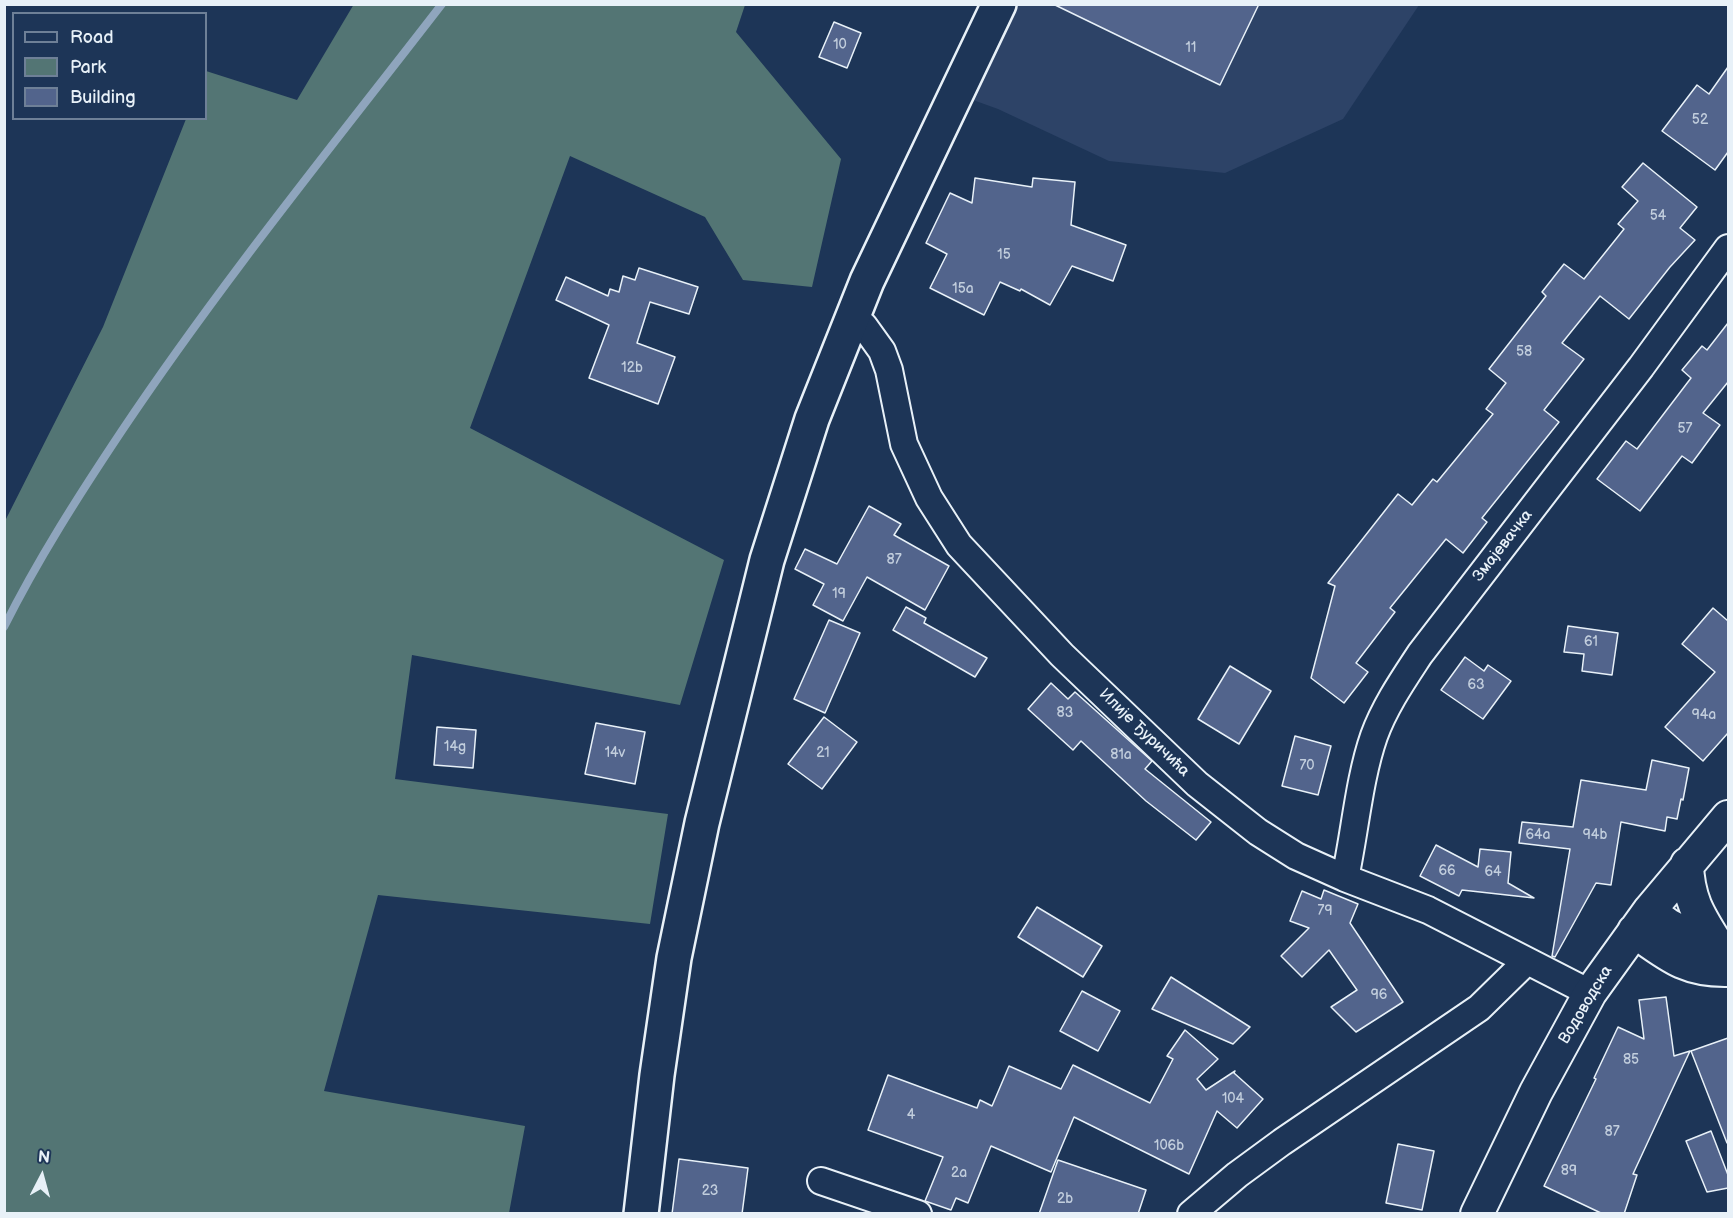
<!DOCTYPE html>
<meta charset="utf-8">
<style>
body{margin:0}
#map{position:relative;width:1733px;height:1218px;overflow:hidden;background:#1d3557;font-family:"Balsamiq Sans",sans-serif}
canvas{display:block}
.frame{position:absolute;inset:0;border:6px solid #e8f1f8;pointer-events:none}
.legend{position:absolute;left:12px;top:12px;width:195px;height:108px;box-sizing:border-box;background:#1d3557;border:2px solid #6e8097;margin:0;padding:8px 10px;list-style:none;font-size:18px;color:#e8f1f8}
.legend li{display:flex;align-items:center;gap:12px;height:30px}
.legend b{width:30px;border:2px solid #6e8097}
.north{position:absolute;left:12px;top:1146px;width:60px;height:60px;-webkit-text-stroke:4px #1d3557;paint-order:stroke;rotate:6deg;font-size:16px;font-weight:700;line-height:24px;text-align:center;color:#e8f1f8}
.north::after{content:'';display:block;margin:auto;width:21px;height:27px;background:#e8f1f8;clip-path:polygon(50% 0,100% 100%,50% 72%,0 100%)}
</style>
<div id="map">
<canvas width="1733" height="1218"></canvas>
<div class="frame"></div>
<ul class="legend">
<li><b style="height:8px;background:#1d3557"></b>Road</li>
<li><b style="height:16px;background:#537574"></b>Park</li>
<li><b style="height:16px;background:#52648c"></b>Building</li>
</ul>
<div class="north">N</div>
</div>
<script>
const c = document.querySelector('canvas').getContext('2d');
c.lineJoin = 'round';
function paint(path, color) { c.fillStyle = color; c.fill(path, 'evenodd'); }
function strokePath(path, color, width, dash) { c.strokeStyle = color; c.lineWidth = width; c.lineCap = dash ? 'butt' : 'round'; c.setLineDash(dash || []); c.stroke(path); }
function write(font, color, halo, rows, align = 'center') {
  c.font = font + ' "Balsamiq Sans",sans-serif'; c.lineWidth = 5; c.setLineDash([]); c.textBaseline = 'middle'; c.strokeStyle = halo; c.fillStyle = color; for (const [text, x, y, turn = 0] of rows) {
    c.save(); c.translate(x, y); c.rotate((+turn || 0) * Math.PI / 180); c.textAlign = isNaN(turn) ? turn : align; if (halo) c.strokeText(text, 0, 0); c.fillText(text, 0, 0); c.restore();
  }
}
const built = new Path2D(`
 M 1014,5 L 1419,5 L 1343,119 L 1225,173 L 1109,161 L 998,109 L 973,100 Z`);
const green = new Path2D(`
 M 354,4 L 745,5 L 736,32 L 841,159 L 812,287 L 743,280 L 705,217 L 570,156 L 470,428 L 724,560 L 680,705 L 412,655 L 395,779 L 668,814 L 650,924 L 378,895 L 324,1091 L 525,1126 L 509,1213 L 5,1213 L 5,521 L 103,327 L 186,119 L 206,118 L 206,71 L 297,100 Z`);
const stream = new Path2D(`
 M 4,627 C 38,559 79,495 121,432 C 220,284 333,145 442,4`);
const building = new Path2D(`
 M 1053,4 L 1259,4 L 1220,85 Z
 M 834,22 L 861,33 L 847,68 L 819,57 Z
 M 1728,67 L 1728,152 L 1715,170 L 1662,131 L 1697,85 L 1709,94 Z
 M 1643,163 L 1697,207 L 1680,228 L 1695,240 L 1670,267 L 1629,319 L 1600,296 L 1562,343 L 1584,359 L 1544,410 L 1559,422 L 1482,518 L 1487,522 L 1463,553 L 1446,539 L 1390,608 L 1395,612 L 1356,663 L 1368,672 L 1344,703 L 1311,678 L 1335,586 L 1328,583 L 1398,494 L 1412,505 L 1433,479 L 1437,482 L 1493,414 L 1486,409 L 1506,383 L 1489,369 L 1546,296 L 1542,292 L 1564,264 L 1584,279 L 1624,229 L 1618,224 L 1638,201 L 1622,187 Z
 M 975,178 L 1032,187 L 1033,178 L 1075,182 L 1071,225 L 1126,245 L 1113,281 L 1072,266 L 1050,305 L 1021,289 L 1020,291 L 1000,282 L 984,315 L 930,288 L 947,254 L 926,243 L 950,193 L 972,203 Z
 M 639,268 L 698,287 L 689,314 L 650,302 L 637,343 L 675,357 L 658,404 L 589,378 L 609,325 L 556,300 L 566,277 L 608,296 L 610,289 L 619,292 L 623,276 L 635,280 Z
 M 1728,323 L 1728,382 L 1703,413 L 1720,425 L 1692,463 L 1682,456 L 1640,511 L 1597,479 L 1626,441 L 1637,449 L 1691,378 L 1682,370 L 1702,346 L 1707,350 Z
 M 869,506 L 901,524 L 894,535 L 949,566 L 925,610 L 867,577 L 843,621 L 813,605 L 824,584 L 795,569 L 805,549 L 837,564 Z
 M 906,607 L 926,618 L 924,623 L 987,658 L 975,677 L 893,630 Z
 M 1713,608 L 1728,621 L 1728,733 L 1703,761 L 1665,727 L 1715,672 L 1682,644 Z
 M 829,620 L 860,633 L 825,713 L 794,699 Z
 M 1568,626 L 1618,633 L 1612,675 L 1582,671 L 1584,654 L 1564,652 Z
 M 1465,657 L 1484,671 L 1488,665 L 1511,681 L 1483,719 L 1441,690 Z
 M 1230,666 L 1271,691 L 1239,744 L 1198,719 Z
 M 1051,683 L 1068,699 L 1075,692 L 1152,761 L 1145,769 L 1211,822 L 1196,840 L 1146,801 L 1081,741 L 1073,750 L 1028,709 Z
 M 824,717 L 857,742 L 822,789 L 788,764 Z
 M 596,723 L 645,732 L 635,784 L 585,774 Z
 M 437,727 L 476,730 L 473,768 L 434,765 Z
 M 1295,736 L 1331,746 L 1318,795 L 1282,786 Z
 M 1652,760 L 1689,768 L 1683,800 L 1681,799 L 1677,819 L 1667,817 L 1665,831 L 1621,822 L 1611,885 L 1596,883 L 1555,957 L 1552,956 L 1570,849 L 1519,843 L 1522,822 L 1573,827 L 1581,780 L 1646,790 Z
 M 1436,845 L 1478,867 L 1480,849 L 1511,852 L 1508,883 L 1534,898 L 1462,890 L 1459,896 L 1420,876 Z
 M 1324,890 L 1358,904 L 1350,923 L 1403,1002 L 1356,1032 L 1331,1007 L 1357,990 L 1329,950 L 1302,977 L 1281,956 L 1309,928 L 1290,921 L 1302,891 L 1321,899 Z
 M 1037,907 L 1102,946 L 1083,977 L 1018,937 Z
 M 1171,977 L 1250,1027 L 1233,1044 L 1152,1009 Z
 M 1082,991 L 1120,1011 L 1098,1051 L 1060,1031 Z
 M 1666,997 L 1674,1056 L 1690,1051 L 1633,1174 L 1637,1175 L 1624,1214 L 1603,1214 L 1544,1186 L 1596,1079 L 1594,1078 L 1618,1027 L 1644,1039 L 1639,1000 Z
 M 1185,1030 L 1218,1059 L 1197,1079 L 1206,1090 L 1235,1071 L 1234,1073 L 1263,1099 L 1237,1128 L 1217,1111 L 1189,1174 L 1074,1117 L 1051,1172 L 991,1146 L 968,1203 L 956,1198 L 951,1210 L 925,1201 L 943,1157 L 868,1130 L 888,1075 L 977,1108 L 980,1100 L 992,1106 L 1009,1066 L 1061,1089 L 1073,1065 L 1150,1103 L 1173,1059 L 1167,1056 Z
 M 1728,1038 L 1728,1143 L 1727,1143 L 1691,1051 Z
 M 1711,1131 L 1728,1175 L 1728,1188 L 1707,1192 L 1686,1141 Z
 M 1398,1144 L 1434,1151 L 1422,1210 L 1386,1203 Z
 M 679,1159 L 748,1168 L 742,1214 L 672,1214 Z
 M 1058,1160 L 1146,1190 L 1138,1214 L 1039,1214 Z`);
const minor = new Path2D(`
 M 852,316 L 864,326 L 882,351 L 889,370 L 904,444 L 929,498 L 959,545 L 1062,655 L 1197,784 L 1258,832 L 1296,856 L 1345,878 L 1428,910 L 1590,993
 M 1345,878 C 1355,832 1359,779 1374,736 C 1385,706 1403,680 1420,654 L 1641,367 L 1728,248
 M 821,1181 L 918,1214
 M 1191,1214 L 1237,1175 L 1282,1142 L 1479,1008 L 1526,962`);
const tertiary = new Path2D(`
 M 1687,864 C 1688,904 1703,921 1723,954
 M 1649,911 L 1668,925 L 1723,954
 M 1634,931 C 1668,955 1685,971 1728,970
 M 1477,1214 L 1536,1092 L 1590,993 L 1649,911 L 1728,817`);
const secondary = new Path2D(`
 M 641,1214 L 657,1075 L 674,958 L 702,823 L 767,560 L 812,419 L 867,281 L 999,4`);
const numberNames = [
 ["10",840,45],
 ["11",1191,48],
 ["52",1700,120],
 ["54",1658,216],
 ["15",1004,255],
 ["15a",963,289],
 ["58",1524,352],
 ["12b",632,368],
 ["57",1685,429],
 ["87",894,560],
 ["19",839,594],
 ["61",1591,642],
 ["63",1476,685],
 ["83",1065,713],
 ["94a",1704,715],
 ["14g",455,747],
 ["14v",615,753],
 ["21",823,753],
 ["81a",1121,755],
 ["70",1307,766],
 ["64a",1538,835],
 ["94b",1595,835],
 ["66",1447,871],
 ["64",1493,872],
 ["79",1325,911],
 ["96",1379,995],
 ["85",1631,1060],
 ["104",1233,1099],
 ["4",911,1115],
 ["87",1612,1132],
 ["106b",1169,1146],
 ["89",1569,1171],
 ["2a",959,1173],
 ["23",710,1191],
 ["2b",1065,1199]
];
const streetNames = [
 ["Змајевачка",1503,546,-52],
 ["Илије Ђуричића",1144,733,44],
 ["Водоводска",1586,1005,-59]
];
paint(built, '#2d4367');
paint(green, '#537574');
strokePath(stream, '#8fa5bd', 8);
paint(building, '#52648c');
strokePath(building, '#e8f1f8', 1.5);
strokePath(minor, '#e8f1f8', 30);
strokePath(tertiary, '#e8f1f8', 36);
strokePath(secondary, '#e8f1f8', 38);
strokePath(minor, '#1d3557', 26);
strokePath(tertiary, '#1d3557', 32);
strokePath(secondary, '#1d3557', 33);
write('14px', '#c2cedd', null, numberNames);
write('16px', '#e8f1f8', '#1d3557', streetNames);
</script>
